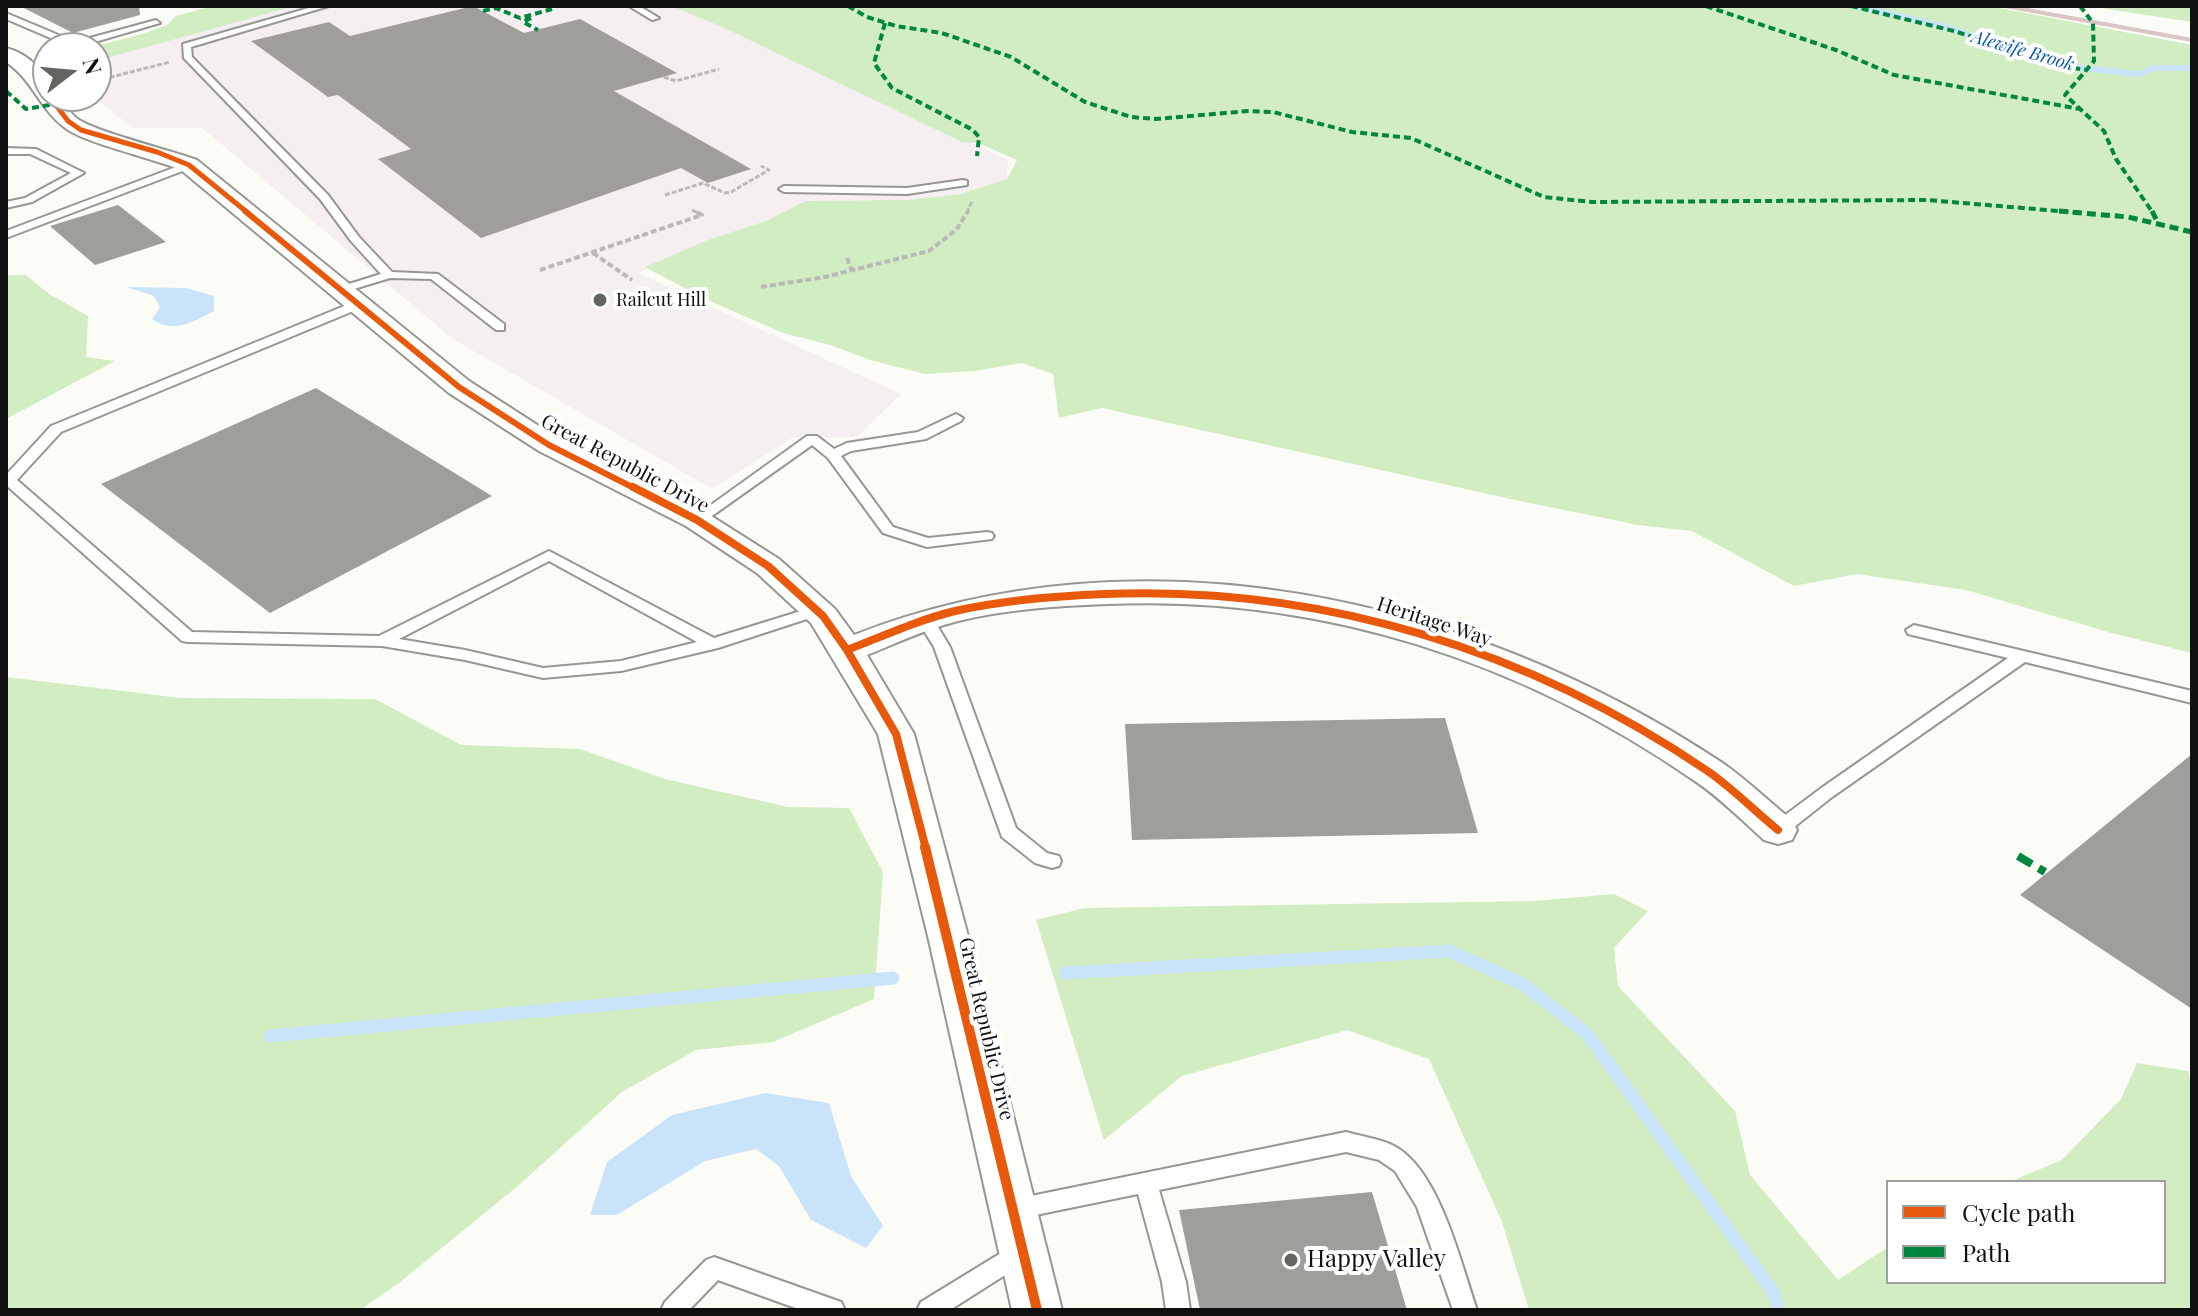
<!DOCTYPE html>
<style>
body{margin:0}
#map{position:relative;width:2198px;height:1316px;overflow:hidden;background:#fcfcf6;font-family:"Playfair Display",serif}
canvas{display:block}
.frame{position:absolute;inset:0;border:8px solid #101010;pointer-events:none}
.legend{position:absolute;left:1886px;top:1180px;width:280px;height:104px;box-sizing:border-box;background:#fff;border:2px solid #9f9f9f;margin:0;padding:10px 14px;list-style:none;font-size:24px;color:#101010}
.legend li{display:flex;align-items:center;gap:16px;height:40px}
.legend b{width:40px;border:2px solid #9f9f9f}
.north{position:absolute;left:32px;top:32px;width:80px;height:80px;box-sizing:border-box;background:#fff;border:2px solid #9f9f9f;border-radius:50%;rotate:74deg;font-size:22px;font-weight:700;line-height:32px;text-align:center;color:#101010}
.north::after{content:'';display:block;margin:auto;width:28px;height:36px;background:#636360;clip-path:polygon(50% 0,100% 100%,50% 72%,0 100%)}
</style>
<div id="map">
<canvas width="2198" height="1316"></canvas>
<div class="frame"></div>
<ul class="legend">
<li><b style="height:10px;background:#e8590c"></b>Cycle path</li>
<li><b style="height:10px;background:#00873e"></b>Path</li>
</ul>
<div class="north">N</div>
</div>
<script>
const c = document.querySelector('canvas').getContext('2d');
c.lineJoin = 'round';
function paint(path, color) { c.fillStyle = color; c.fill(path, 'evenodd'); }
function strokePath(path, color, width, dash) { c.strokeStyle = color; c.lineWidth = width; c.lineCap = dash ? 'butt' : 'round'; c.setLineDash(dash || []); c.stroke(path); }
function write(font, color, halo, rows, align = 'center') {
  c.font = font + ' "Playfair Display",serif'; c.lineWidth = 8; c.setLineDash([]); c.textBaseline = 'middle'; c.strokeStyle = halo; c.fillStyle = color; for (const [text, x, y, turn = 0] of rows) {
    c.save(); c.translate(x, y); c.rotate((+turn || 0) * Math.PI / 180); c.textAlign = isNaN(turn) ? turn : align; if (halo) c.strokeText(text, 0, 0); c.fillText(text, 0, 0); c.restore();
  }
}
const industrial = new Path2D(`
 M 294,6 L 676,6 L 1008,160 L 1006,196 L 820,204 L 638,273 L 901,394 L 857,437 L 792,438 L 712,489 L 453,339 L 202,128 L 133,128 L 92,96 L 96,96 L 96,59 Z`);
const forest = new Path2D(`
 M 212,6 L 295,6 L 96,61 L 96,48 L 89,48 L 142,34 L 167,25 L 176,16 Z
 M 671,6 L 1989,6 L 2192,45 L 2192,653 L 2108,632 L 1966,590 L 1857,574 L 1794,586 L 1692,531 L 1638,525 L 1515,500 L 1102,408 L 1059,418 L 1053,374 L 1022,363 L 974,371 L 925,374 L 870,360 L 830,345 L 783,333 L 703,298 L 645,267 L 708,240 L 766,221 L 806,201 L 909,200 L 961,194 L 1007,179 L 1017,160 L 978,143 L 962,142 L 720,26 Z
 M 2087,6 L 2192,6 L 2192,22 Z
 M 6,275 L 26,275 L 49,294 L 88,316 L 86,357 L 115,361 L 6,419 Z
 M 6,677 L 180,698 L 375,699 L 461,745 L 580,749 L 665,779 L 788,807 L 849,808 L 883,872 L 874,999 L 773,1042 L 696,1050 L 622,1092 L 519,1185 L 400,1282 L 360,1310 L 6,1310 Z
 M 1614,894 L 1648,911 L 1614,948 L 1618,986 L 1735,1111 L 1750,1175 L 1838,1280 L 1888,1247 L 1888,1282 L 2164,1282 L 2164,1182 L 2009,1182 L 2062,1160 L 2121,1099 L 2137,1063 L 2188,1071 L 2192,1090 L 2192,1310 L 1529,1310 L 1502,1222 L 1429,1059 L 1347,1030 L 1182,1076 L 1104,1140 L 1036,920 L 1085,908 L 1535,901 Z`);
const water = new Path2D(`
 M 126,287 L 186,288 L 214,296 L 214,311 C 193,322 174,334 152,319 L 160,307 L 154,296 Z
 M 765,1093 L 829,1103 L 851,1176 L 883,1226 L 866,1248 L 811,1220 L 779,1166 L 756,1149 L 705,1161 L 617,1215 L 590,1215 L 607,1162 L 672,1115 Z`);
const streamFar1 = new Path2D(`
 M 1856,6 L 1946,27 L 2061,66 L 2140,74 L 2154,68 L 2192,68`);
const stream = new Path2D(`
 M 1065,973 L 1449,951 L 1523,984 L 1588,1035 L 1773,1292 L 1779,1310
 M 270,1036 L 893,978`);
const building = new Path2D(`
 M 20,6 L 139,6 L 140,15 L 73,33 Z
 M 473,6 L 524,33 L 580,19 L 677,73 L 614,91 L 751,169 L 708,183 L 681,168 L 481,238 L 378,159 L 411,149 L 338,95 L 328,97 L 251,41 L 329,22 L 350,36 Z
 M 118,205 L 166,242 L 95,265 L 50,226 Z
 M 316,388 L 492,496 L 270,613 L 101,484 Z
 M 1445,718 L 1478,833 L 1132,840 L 1125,724 Z
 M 2192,754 L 2192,1009 L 2020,895 Z
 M 1372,1192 L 1407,1310 L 1200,1310 L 1179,1210 Z`);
const pathFar1 = new Path2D(`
 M 664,77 L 676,81 L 719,69
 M 96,81 L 170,62
 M 665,195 L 703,183 L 725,193 L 731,192 L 769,170 L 761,166
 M 692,210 L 698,213
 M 967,213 L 972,201`);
const path = new Path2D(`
 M 593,253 L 632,280
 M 847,258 L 852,271
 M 540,270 L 702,215 L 694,211
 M 761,287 L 825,277 L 929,251 L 956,230 L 968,211`);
const service = new Path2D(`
 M 316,6 L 329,6 L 191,47 L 192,57 L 328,195 L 359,237 L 392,272 L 438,274 L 504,324 L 504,330 L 496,330 L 431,279 L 390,278 L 344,292 L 336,292 L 336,288 L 381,274 L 351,241 L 320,199 L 184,58 L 183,44 Z
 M 629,6 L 639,6 L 659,18 L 652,20 Z
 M 6,13 L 75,42 L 156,20 L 160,23 L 74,48 L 6,19 Z
 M 6,148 L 36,149 L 84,173 L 32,202 L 6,208 L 6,202 L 25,198 L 71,173 L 30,154 L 6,154 Z
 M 189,162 L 193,163 L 193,167 L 6,238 L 6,231 Z
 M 963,180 L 967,181 L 967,185 L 907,194 L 784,192 L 779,189 L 784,186 L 907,188 Z
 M 359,300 L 363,301 L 363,307 L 61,432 L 17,480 L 192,632 L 379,636 L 549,551 L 714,638 L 817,606 L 822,608 L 825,611 L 822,614 L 718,648 L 621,671 L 543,678 L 465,660 L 382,646 L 188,642 L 182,641 L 6,485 L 6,475 L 51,426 ZM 549,561 L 697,642 L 621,661 L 543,668 L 465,650 L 399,639 Z
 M 956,414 L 963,418 L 961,421 L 926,439 L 851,451 L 841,456 L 893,527 L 928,538 L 987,532 L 992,533 L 994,536 L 992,539 L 927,547 L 883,533 L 828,458 L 812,445 L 702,523 L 692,523 L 690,520 L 807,436 L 817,436 L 834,449 L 847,443 L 918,432 Z
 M 926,616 L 932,617 L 950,647 L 1016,828 L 1047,853 L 1059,856 L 1061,861 L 1059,866 L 1052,868 L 1035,863 L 1002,837 L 934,647 L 918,621 Z
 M 1914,625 L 2192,691 L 2192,703 L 2025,662 L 1832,797 L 1784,835 L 1772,835 L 1769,830 L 1772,825 L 1820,789 L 2008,658 L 1908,634 L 1906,630 Z
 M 1346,1132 C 1363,1137 1384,1139 1399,1149 C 1441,1177 1461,1264 1477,1310 L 1453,1310 L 1417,1207 L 1395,1171 L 1379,1160 L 1346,1152 L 1159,1190 L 1186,1282 L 1190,1310 L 1166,1310 L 1162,1282 L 1138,1194 L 1016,1219 L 1008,1216 L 1005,1209 L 1008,1202 L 1016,1199 Z
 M 1019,1242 L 1027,1245 L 1030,1253 L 1027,1261 L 950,1310 L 917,1310 L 921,1302 Z
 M 714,1257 L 841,1302 L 845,1310 L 801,1310 L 718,1280 L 689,1310 L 661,1310 L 665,1302 L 706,1260 Z`);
const minor = new Path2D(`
 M 6,48 C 29,54 48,72 48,96 L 59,96 C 64,103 69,111 75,117 C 91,131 170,150 197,160 L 469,381 L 559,439 L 708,514 L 779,559 L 835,609 L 854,635 C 1140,523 1471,596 1721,762 C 1746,779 1768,801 1792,820 L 1797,830 L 1792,840 L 1778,844 L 1764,840 C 1742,820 1720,798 1695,781 C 1522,661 1320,595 1108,604 C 1058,606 1007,609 958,621 C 926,629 897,643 867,655 L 914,734 L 968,936 L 1062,1310 L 1012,1310 L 928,936 L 878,734 L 811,623 L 757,573 L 686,526 L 539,451 L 449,393 L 181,170 C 153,158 83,143 64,127 C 40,109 32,79 6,62 Z`);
const rail = new Path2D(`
 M 2005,6 L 2192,40`);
const quietFar2 = new Path2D(`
 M 848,6 L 867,17 L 896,26 L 942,33 L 1011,57 L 1085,102 L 1131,117 L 1156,119 L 1248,111 L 1273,112 L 1352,132 L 1411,138 L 1544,197 L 1592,202 L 1927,200 L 2082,213
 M 1706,6 L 1836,50 L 1894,75 L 2080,109
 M 1851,6 L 1954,31 L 2060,66 L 2087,70
 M 2080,6 L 2093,23 L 2094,61 L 2065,95 L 2104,131 L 2116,159 L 2153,213
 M 483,11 L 496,8 L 520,18 L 552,9
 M 531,18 L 523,22 L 538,30
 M 885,23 L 874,63 L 892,88 L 973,130 L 979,137 L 977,156
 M 6,91 L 26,109 L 55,104`);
const quietFar1 = new Path2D(`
 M 2059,211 L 2128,217 L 2192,232
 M 2152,211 L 2158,223`);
const quiet = new Path2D(`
 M 2018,856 L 2045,872`);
const cyclewayFar3 = new Path2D(`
 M 49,96 L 68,121 L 81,130 L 157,152 L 189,165 L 248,213`);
const cyclewayFar2 = new Path2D(`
 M 245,211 L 459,387 L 549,445 L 636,489`);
const cyclewayFar1 = new Path2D(`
 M 633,487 L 697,520 L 768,566 L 823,616 L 847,650 L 896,734 L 926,849
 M 847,650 C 883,636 918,620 955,611 C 1004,600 1055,596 1105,594 C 1321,585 1530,650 1709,772 C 1733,789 1755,811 1778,830`);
const cycleway = new Path2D(`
 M 925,847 L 1037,1310`);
const markers = [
 [600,300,8,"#636360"],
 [1291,1260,8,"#636360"]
];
const farWaternames = [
 ["Alewife Brook",2023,51,16]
];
const farPoinames = [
 ["Railcut Hill",616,300]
];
const streetNames = [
 ["Great Republic Drive",625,464,28],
 ["Heritage Way",1434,622,18],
 ["Great Republic Drive",986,1029,77]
];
const nearPoinames = [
 ["Happy Valley",1307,1260]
];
paint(industrial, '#f5eff2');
paint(forest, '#d2edc1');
paint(water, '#c9e4fa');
strokePath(streamFar1, '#c9e4fa', 6);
strokePath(stream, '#c9e4fa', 13);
paint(building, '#a09e9b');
strokePath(service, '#969694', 4);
strokePath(minor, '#969694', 4);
strokePath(pathFar1, '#b9b9b8', 3, [5, 2]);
strokePath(path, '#b9b9b8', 4, [6, 3]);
paint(service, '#fffffe');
paint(minor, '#fffffe');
strokePath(rail, '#dac6c4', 4);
strokePath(quietFar2, '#00873e', 4, [7, 4]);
strokePath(quietFar1, '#00873e', 5, [9, 5]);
strokePath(quiet, '#00873e', 8, [16, 8]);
strokePath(cyclewayFar3, '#e8590c', 5);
strokePath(cyclewayFar2, '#e8590c', 6);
strokePath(cyclewayFar1, '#e8590c', 8);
strokePath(cycleway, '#e8590c', 10);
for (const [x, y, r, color] of markers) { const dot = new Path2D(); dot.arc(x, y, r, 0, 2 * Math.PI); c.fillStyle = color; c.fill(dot); strokePath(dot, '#fff', 3); }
write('italic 18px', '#0d58ae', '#fff', farWaternames);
write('18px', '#101010', '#fff', farPoinames, 'left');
write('20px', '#101010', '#fff', streetNames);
write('24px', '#101010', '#fff', nearPoinames, 'left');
</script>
